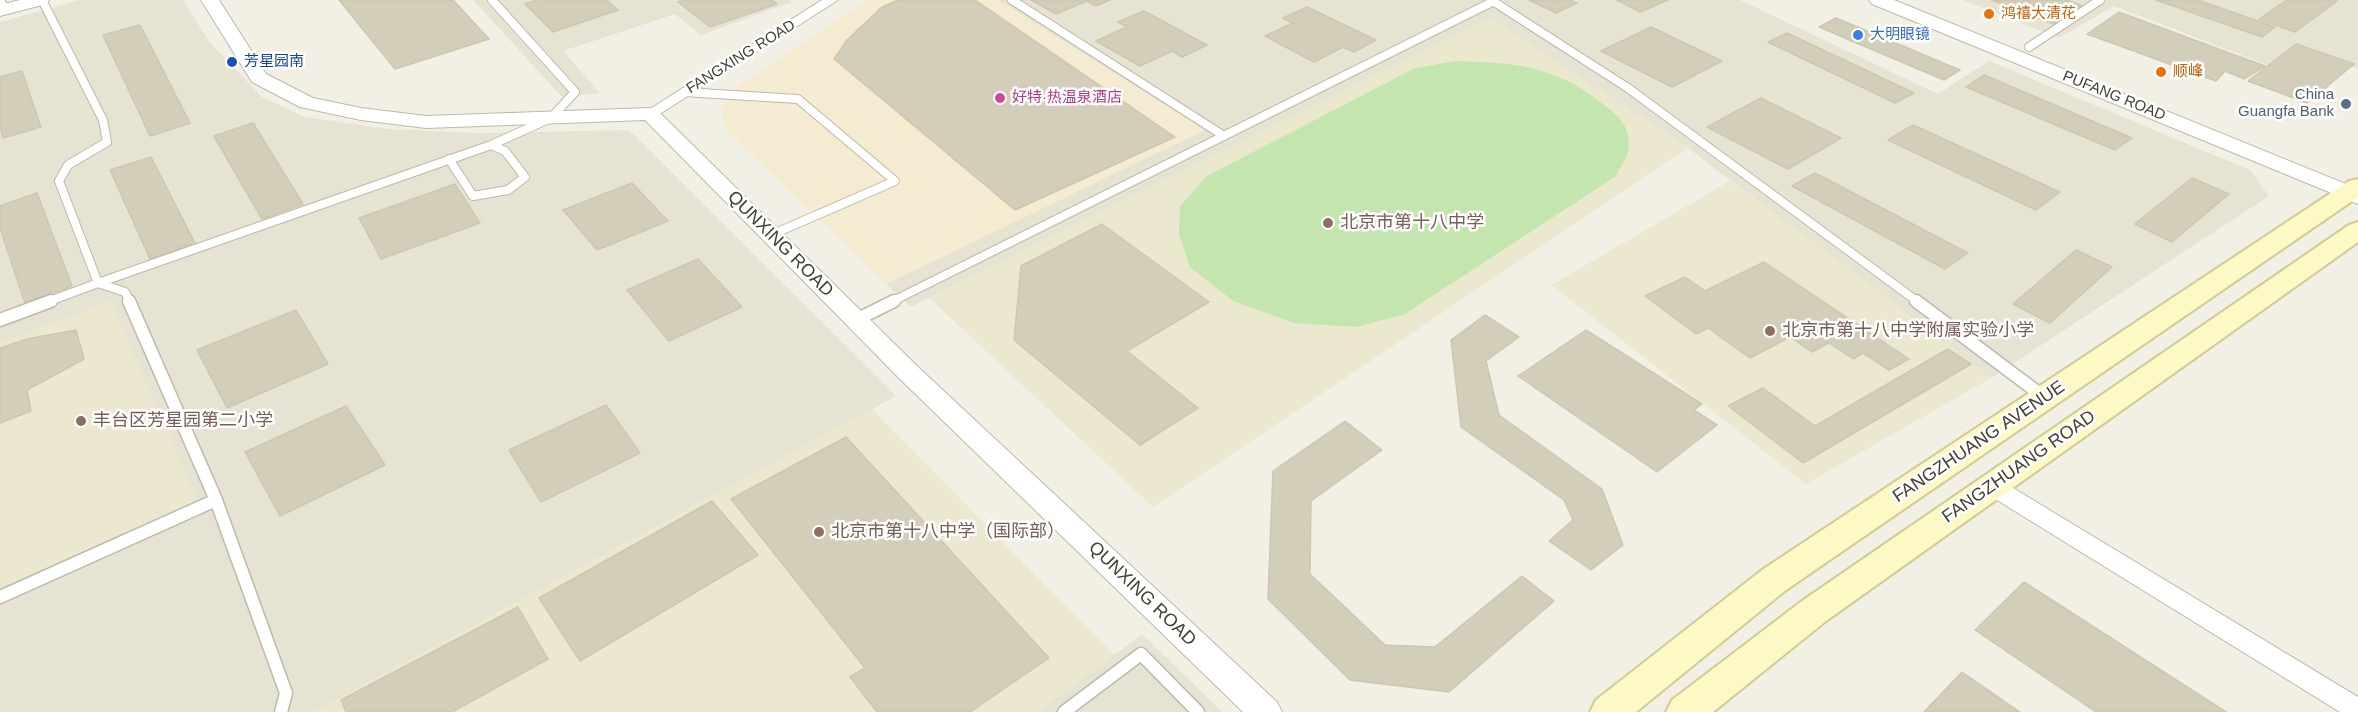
<!DOCTYPE html>
<meta charset="utf-8">
<style>
body{margin:0}
canvas{display:block;background:#f2f0e5}
</style>
<canvas width="2358" height="712"></canvas>
<script>
const c = document.querySelector('canvas').getContext('2d');
c.lineJoin = 'round';
function paint(path, color) { c.fillStyle = color; c.fill(path, 'evenodd'); }
function strokePath(path, color, width, dash) { c.strokeStyle = color; c.lineWidth = width; c.lineCap = dash ? 'butt' : 'round'; c.setLineDash(dash || []); c.stroke(path); }
function write(font, color, halo, rows, align = 'center') {
  c.font = font + ' Helvetica,"Noto Sans SC",sans-serif'; c.lineWidth = 5; c.setLineDash([]); c.textBaseline = 'middle'; c.strokeStyle = halo; c.fillStyle = color; for (const [text, x, y, turn = 0] of rows) {
    c.save(); c.translate(x, y); c.rotate((+turn || 0) * Math.PI / 180); c.textAlign = isNaN(turn) ? turn : align; if (halo) c.strokeText(text, 0, 0); c.fillText(text, 0, 0); c.restore();
  }
}
const residential = new Path2D(`
 M 80,0 L 183,0 L 210,43 L 262,97 L 305,117 L 387,129 L 480,133 L 629,130 L 896,396 L 314,712 L 0,712 L 0,22 Z
 M 473,0 L 789,0 L 792,2 L 701,35 L 675,14 L 563,51 L 600,93 L 562,97 Z
 M 998,0 L 1740,0 L 1938,94 L 1989,61 L 2250,170 L 2269,196 L 1991,378 L 1688,148 L 1490,18 L 911,307 L 886,284 L 1204,130 Z
 M 1963,0 L 2358,0 L 2358,69 L 2322,56 L 2291,74 L 2114,6 L 2059,38 Z
 M 1142,634 L 1222,712 L 1038,712 Z`);
const commercial = new Path2D(`
 M 866,0 L 998,0 L 1205,130 L 886,284 L 725,129 L 722,109 L 737,86 Z`);
const education = new Path2D(`
 M 1490,18 L 1688,148 L 1153,507 L 929,298 Z
 M 1730,181 L 1837,259 L 1991,378 L 1806,484 L 1551,285 Z
 M 111,301 L 197,500 L 0,589 L 0,343 Z
 M 872,409 L 1114,655 L 1038,712 L 314,712 Z`);
const green = new Path2D(`
 M 1456,61 C 1516,63 1555,65 1604,105 C 1618,116 1630,126 1629,146 C 1629,155 1620,167 1616,176 L 1405,314 L 1357,327 L 1294,323 L 1233,301 L 1190,267 L 1179,234 L 1180,206 L 1207,176 L 1415,68 Z`);
const building = new Path2D(`
 M 339,0 L 453,0 L 489,39 L 395,69 Z
 M 537,0 L 607,0 L 618,10 L 553,32 L 525,4 Z
 M 686,0 L 772,0 L 777,4 L 710,27 L 678,2 Z
 M 898,0 L 975,0 L 1175,137 L 1015,210 L 834,59 L 847,40 L 882,7 Z
 M 1031,0 L 1110,0 L 1096,6 L 1087,1 L 1056,14 Z
 M 1529,0 L 1570,0 L 1577,3 L 1556,13 Z
 M 1617,0 L 1668,0 L 1640,12 Z
 M 1992,0 L 2067,0 L 2082,6 L 2054,24 Z
 M 2156,0 L 2198,0 L 2275,27 L 2262,37 Z
 M 2287,0 L 2334,0 L 2337,1 L 2295,32 L 2259,19 Z
 M 1307,7 L 1376,40 L 1354,52 L 1343,47 L 1314,62 L 1265,36 L 1293,23 L 1283,18 Z
 M 1144,11 L 1207,45 L 1182,57 L 1172,51 L 1140,66 L 1096,41 L 1127,27 L 1118,22 Z
 M 2119,12 L 2232,54 L 2265,66 L 2244,79 L 2225,71 L 2216,81 L 2087,34 Z
 M 1836,18 L 1960,70 L 1944,80 L 1819,27 Z
 M 140,25 L 190,123 L 150,136 L 103,35 Z
 M 1651,27 L 1722,61 L 1672,87 L 1601,51 Z
 M 1787,33 L 1914,93 L 1895,103 L 1768,42 Z
 M 2296,44 L 2354,64 L 2307,103 L 2248,81 Z
 M 22,71 L 41,127 L 3,138 L 0,127 L 0,77 Z
 M 1984,75 L 2132,138 L 2115,150 L 1966,87 Z
 M 1761,98 L 1841,138 L 1788,169 L 1707,127 Z
 M 253,123 L 303,204 L 262,219 L 214,136 Z
 M 1913,125 L 2060,192 L 2036,210 L 1888,140 Z
 M 151,157 L 195,243 L 150,259 L 110,170 Z
 M 1815,173 L 1968,253 L 1945,269 L 1792,186 Z
 M 2192,178 L 2229,194 L 2172,242 L 2135,224 Z
 M 632,183 L 668,221 L 597,250 L 563,210 Z
 M 455,184 L 480,223 L 381,259 L 359,218 Z
 M 37,193 L 72,286 L 25,303 L 0,228 L 0,206 Z
 M 1102,224 L 1209,302 L 1127,351 L 1198,408 L 1140,445 L 1014,340 L 1021,266 Z
 M 2076,250 L 2112,267 L 2050,323 L 2013,304 Z
 M 698,259 L 742,307 L 669,341 L 627,290 Z
 M 1764,262 L 1909,359 L 1889,370 L 1863,353 L 1853,359 L 1829,343 L 1812,352 L 1790,337 L 1750,358 L 1708,328 L 1696,334 L 1645,296 L 1685,277 L 1705,291 Z
 M 296,310 L 328,364 L 227,408 L 197,350 Z
 M 1485,315 L 1519,337 L 1486,361 L 1499,415 L 1602,489 L 1623,545 L 1591,570 L 1549,541 L 1573,520 L 1564,500 L 1461,427 L 1451,340 Z
 M 76,330 L 84,359 L 27,390 L 31,411 L 0,423 L 0,348 L 27,339 Z
 M 1586,330 L 1702,404 L 1694,410 L 1717,425 L 1657,472 L 1518,376 Z
 M 1948,349 L 1971,364 L 1803,463 L 1728,406 L 1763,388 L 1815,426 Z
 M 606,405 L 640,453 L 541,502 L 509,450 Z
 M 346,406 L 385,465 L 280,516 L 245,452 Z
 M 1345,421 L 1382,450 L 1311,501 L 1310,574 L 1385,645 L 1435,647 L 1522,576 L 1554,601 L 1449,692 L 1350,680 L 1268,599 L 1273,471 Z
 M 846,437 L 1049,658 L 970,712 L 877,712 L 850,677 L 865,668 L 731,499 Z
 M 712,501 L 758,555 L 580,661 L 539,598 Z
 M 2024,582 L 2226,712 L 2096,712 L 1975,630 Z
 M 518,607 L 548,659 L 452,712 L 346,712 L 341,700 Z
 M 1962,672 L 2020,712 L 1924,712 Z`);
const serviceFar1 = new Path2D(`
 M 0,0 L 5,9
 M 42,0 L 103,120 L 107,142 L 68,165 L 59,181 L 98,283 L 491,145 L 551,118 L 575,92 L 492,0
 M 1012,0 L 1224,136
 M 1491,0 L 1628,88 L 1918,302
 M 2029,47 L 2100,0
 M 684,92 L 798,99 L 895,181 L 771,235
 M 449,159 L 473,196 L 508,190 L 525,177 L 505,151 L 491,145
 M 47,302 L 98,283 L 125,292 L 130,302
 M 891,302 L 1494,1`);
const service = new Path2D(`
 M 1916,301 L 2044,397
 M 0,320 L 51,301
 M 856,320 L 894,301
 M 216,500 L 286,693 L 281,712
 M 0,597 L 216,500 L 129,301
 M 1064,712 L 1141,654 L 1198,712`);
const minor = new Path2D(`
 M 822,0 L 838,0 L 655,117 L 650,119 L 642,114 Z
 M 1992,478 L 2000,480 L 2358,697 L 2358,712 L 2340,712 L 1984,492 L 1981,486 L 1984,480 Z`);
const tertiary = new Path2D(`
 M 20,0 L 49,0 L 46,4 L 0,16 L 0,5 Z
 M 201,0 L 219,0 L 266,74 L 313,98 L 361,108 L 426,116 L 650,108 L 657,110 L 918,367 L 1277,702 L 1282,712 L 1243,712 L 900,379 L 645,120 L 426,128 L 361,120 L 300,107 L 252,82 Z
 M 1869,0 L 1894,0 L 2358,189 L 2358,204 L 1872,4 Z`);
const secondary = new Path2D(`
 M 2358,179 L 2358,197 L 1786,590 L 1636,712 L 1590,712 L 1596,700 L 1762,570 L 2349,181 Z
 M 2358,222 L 2358,242 L 1826,621 L 1713,712 L 1666,712 L 1672,700 L 1802,601 L 2349,225 Z`);
const markers = [
 [1989,14,6,"#e8710a"],
 [1858,35,6,"#3f7fe0"],
 [232,62,6,"#1a4fb4"],
 [2161,72,6,"#e8710a"],
 [1000,98,6,"#d1479c"],
 [2346,104,6,"#5c6f8a"],
 [1328,223,6,"#8d6e63"],
 [1770,331,6,"#8d6e63"],
 [81,421,6,"#8d6e63"],
 [819,532,6,"#8d6e63"]
];
const farFoodnames = [
 ["鸿禧大清花",2001,14],
 ["顺峰",2173,72]
];
const farShopnames = [
 ["大明眼镜",1870,35]
];
const farStreetnames = [
 ["FANGXING ROAD",741,57,-32],
 ["PUFANG ROAD",2114,96,22]
];
const farTransitnames = [
 ["芳星园南",244,62]
];
const farServicenames = [
 ["China",2334,95],
 ["Guangfa Bank",2334,112]
];
const farHotelnames = [
 ["好特·热温泉酒店",1012,98]
];
const educationNames = [
 ["北京市第十八中学",1340,223],
 ["北京市第十八中学附属实验小学",1782,331],
 ["丰台区芳星园第二小学",93,421],
 ["北京市第十八中学（国际部）",831,532]
];
const streetNames = [
 ["QUNXING ROAD",780,244,45],
 ["FANGZHUANG AVENUE",1979,442,-34],
 ["FANGZHUANG ROAD",2019,467,-35],
 ["QUNXING ROAD",1142,594,44]
];
paint(residential, '#e6e3d3');
paint(commercial, '#f4ebd0');
paint(education, '#ebe8cf');
paint(green, '#c3e6ae');
paint(building, '#d3ceba');
strokePath(building, '#cec7ae', 1.5);
strokePath(serviceFar1, '#bdb9a8', 10);
strokePath(service, '#bdb9a8', 15);
strokePath(minor, '#bdb9a8', 2);
strokePath(tertiary, '#bdb9a8', 2);
strokePath(secondary, '#d1cb95', 4);
strokePath(serviceFar1, '#fff', 8);
strokePath(service, '#fff', 12);
paint(minor, '#fff');
paint(tertiary, '#fff');
paint(secondary, '#fdf9c4');
for (const [x, y, r, color] of markers) { const dot = new Path2D(); dot.arc(x, y, r, 0, 2 * Math.PI); c.fillStyle = color; c.fill(dot); strokePath(dot, '#fff', 2); }
write('15px', '#c56008', '#fff', farFoodnames, 'left');
write('15px', '#366cbe', '#fff', farShopnames, 'left');
write('15px', '#444135', '#fff', farStreetnames);
write('15px', '#164399', '#fff', farTransitnames, 'left');
write('15px', '#4e5e75', '#fff', farServicenames, 'right');
write('15px', '#b23c85', '#fff', farHotelnames, 'left');
write('18px', '#785e54', '#fff', educationNames, 'left');
write('18px', '#444135', '#fff', streetNames);
</script>
